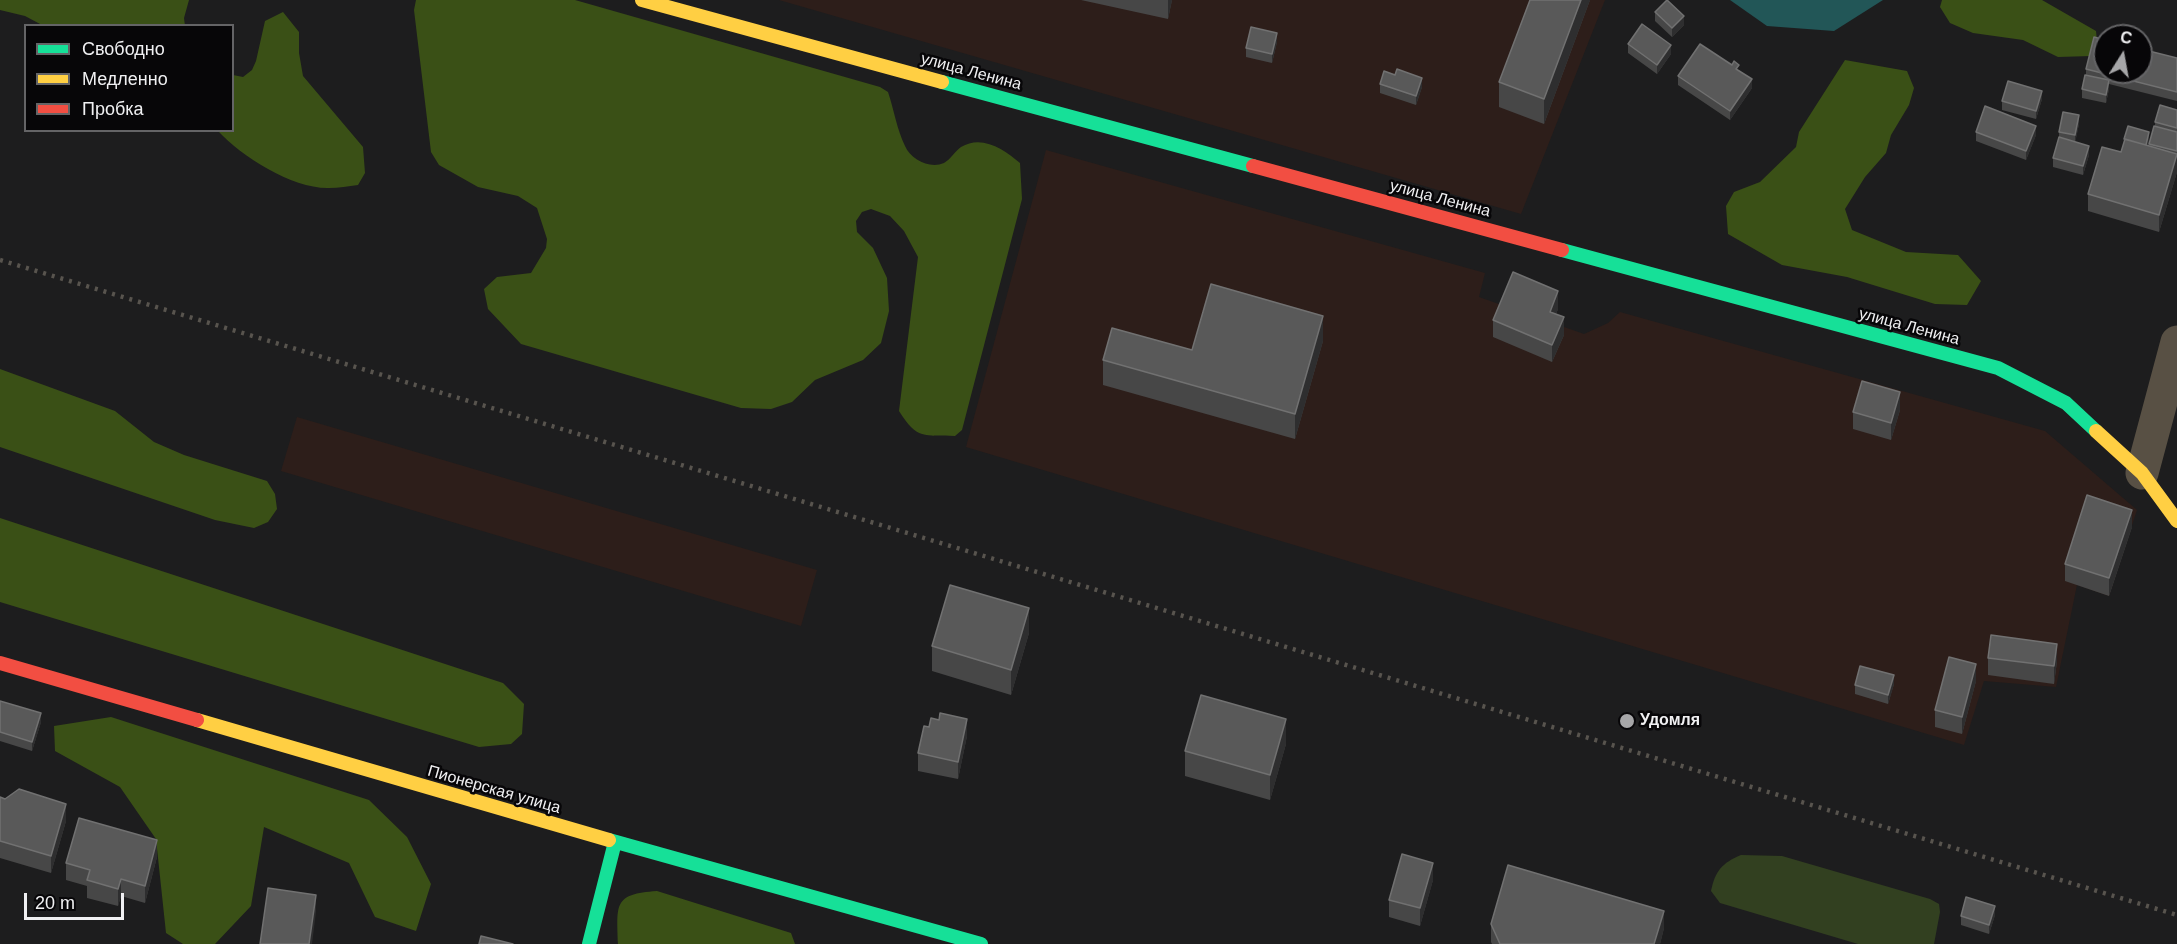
<!DOCTYPE html>
<meta charset="utf-8">
<style>
body{margin:0}
#map{position:relative;width:2177px;height:944px;overflow:hidden;background:#1d1d1e;font-family:Arial,sans-serif}
canvas{display:block}
.legend{position:absolute;left:24px;top:24px;width:210px;height:108px;box-sizing:border-box;background:#070608;border:2px solid #646466;margin:0;padding:8px 10px;list-style:none;font-size:18px;color:#f0f0f2}
.legend li{display:flex;align-items:center;gap:12px;height:30px}
.legend b{width:30px;border:2px solid #646466}
.north{position:absolute;left:2093px;top:24px;width:60px;height:60px;box-sizing:border-box;background:#070608;border:2px solid #646466;border-radius:50%;rotate:11deg;font-size:16px;font-weight:700;line-height:24px;text-align:center;color:#f0f0f2}
.north::after{content:'';display:block;margin:auto;width:21px;height:27px;background:#a6a6a8;clip-path:polygon(50% 0,100% 100%,50% 72%,0 100%)}
.scale{position:absolute;left:24px;top:893px;width:100px;height:27px;box-sizing:border-box;border:3px solid #f0f0f2;border-top:0;padding-left:8px;font-size:18px;line-height:21px;white-space:nowrap;color:#f0f0f2;-webkit-text-stroke:4px #070608;paint-order:stroke}
</style>
<div id="map">
<canvas width="2177" height="944"></canvas>
<ul class="legend">
<li><b style="height:8px;background:#16e098"></b>Свободно</li>
<li><b style="height:8px;background:#ffcf43"></b>Медленно</li>
<li><b style="height:8px;background:#f24e42"></b>Пробка</li>
</ul>
<div class="north">С</div>
<div class="scale">20 m</div>
</div>
<script>
const c = document.querySelector('canvas').getContext('2d');
c.lineJoin = 'round';
function paint(path, color) { c.fillStyle = color; c.fill(path, 'evenodd'); }
function strokePath(path, color, width, dash) { c.strokeStyle = color; c.lineWidth = width; c.lineCap = dash ? 'butt' : 'round'; c.setLineDash(dash || []); c.stroke(path); }
function write(font, color, halo, rows, align = 'center') {
  c.font = font + ' Arial,sans-serif'; c.lineWidth = 5; c.setLineDash([]); c.textBaseline = 'middle'; c.strokeStyle = halo; c.fillStyle = color; for (const [text, x, y, turn = 0] of rows) {
    c.save(); c.translate(x, y); c.rotate((+turn || 0) * Math.PI / 180); c.textAlign = isNaN(turn) ? turn : align; if (halo) c.strokeText(text, 0, 0); c.fillText(text, 0, 0); c.restore();
  }
}
const industrial = new Path2D(`
 M 779,0 L 1605,0 L 1521,214 Z
 M 1046,150 L 1485,273 L 1479,297 L 1584,334 L 1608,323 L 1620,312 L 2045,431 L 2137,510 L 2109,596 L 2077,585 L 2056,687 L 1984,681 L 1964,745 L 966,447 Z
 M 297,417 L 817,570 L 801,626 L 281,471 Z`);
const green = new Path2D(`
 M 1741,855 L 1782,856 L 1930,899 L 1939,904 L 1940,912 L 1934,944 L 1858,944 L 1720,903 L 1711,891 C 1715,871 1722,863 1741,855 Z`);
const forest = new Path2D(`
 M 0,0 L 189,0 L 184,18 L 185,26 L 42,25 L 25,16 L 0,10 Z
 M 416,0 L 575,0 L 880,87 L 888,92 C 894,110 897,130 905,146 C 911,160 930,169 944,163 C 951,159 955,151 961,147 C 982,134 1005,150 1020,163 L 1022,199 L 962,430 L 955,436 C 924,435 917,440 899,411 L 918,257 L 904,231 L 890,216 L 871,209 L 862,212 L 856,221 L 857,232 L 873,248 L 887,278 L 889,311 L 881,343 L 863,360 L 815,380 L 792,402 L 771,409 L 741,408 L 521,344 L 488,309 L 484,289 L 497,277 L 531,273 L 546,248 L 547,239 L 537,208 L 518,196 L 478,187 L 439,165 L 431,152 L 414,10 Z
 M 1942,0 L 2042,0 L 2096,31 L 2098,51 L 2091,56 L 2058,57 L 2023,40 L 1973,33 L 1950,23 L 1940,7 Z
 M 283,12 L 299,32 L 299,53 L 303,76 L 363,147 L 365,173 L 358,185 C 348,186 339,188 329,188 C 293,189 242,157 218,131 L 232,130 L 233,75 L 243,77 L 252,70 L 256,61 L 265,21 Z
 M 1845,60 L 1907,71 L 1914,88 L 1909,105 L 1891,135 L 1886,153 L 1865,177 L 1845,209 L 1852,230 L 1906,252 L 1958,255 L 1981,281 L 1967,305 L 1935,304 L 1847,277 L 1782,265 L 1728,234 L 1726,206 L 1734,192 L 1760,182 L 1796,147 L 1799,132 Z
 M 0,369 L 115,411 L 154,442 L 184,455 L 267,481 L 275,494 L 277,509 L 268,522 L 254,528 L 215,520 L 0,447 Z
 M 0,518 L 503,683 L 524,704 L 522,734 L 511,744 L 479,747 L 0,602 Z
 M 111,717 L 369,800 L 407,837 L 431,884 L 416,931 L 375,917 L 349,863 L 264,827 L 251,906 L 215,944 L 183,944 L 166,933 L 156,839 L 120,787 L 55,751 L 54,726 Z
 M 657,891 L 791,933 L 795,944 L 618,944 C 617,904 613,894 657,891 Z`);
const water = new Path2D(`
 M 1730,0 L 1883,0 L 1834,31 L 1767,26 Z`);
const street = new Path2D(`
 M 2142,473 L 2177,342`);
const fast = new Path2D(`
 M 942,82 L 1253,166
 M 1562,250 L 1998,368 L 2066,403 L 2096,431
 M 609,840 L 981,944
 M 589,944 L 615,842`);
const slow = new Path2D(`
 M 642,0 L 942,82
 M 2096,431 L 2142,473 L 2177,521
 M 197,720 L 609,840`);
const jam = new Path2D(`
 M 1253,166 L 1562,250
 M 0,663 L 197,720`);
const rail = new Path2D(`
 M 0,260 L 2177,915`);
const wall = new Path2D(`
 M 1081,0 L 1172,0 L 1168,19 Z
 M 1590,0 L 1544,124 L 1499,107 L 1499,82 Z
 M 1655,12 L 1684,25 L 1672,37 L 1655,21 Z
 M 1277,42 L 1272,63 L 1246,57 L 1246,48 Z
 M 1628,44 L 1671,54 L 1657,74 L 1628,53 Z
 M 2177,58 L 2177,101 L 2109,84 L 2109,89 L 2106,103 L 2082,98 L 2082,89 L 2086,75 L 2086,69 Z
 M 1739,70 L 1752,88 L 1730,120 L 1678,85 L 1678,76 Z
 M 1380,84 L 1422,87 L 1416,105 L 1380,93 Z
 M 2042,99 L 2036,119 L 2002,110 L 2002,101 Z
 M 2177,110 L 2177,172 L 2159,232 L 2088,211 L 2088,194 L 2121,152 L 2124,144 L 2124,139 L 2149,141 L 2148,146 L 2149,146 L 2155,126 L 2155,122 Z
 M 2079,124 L 2075,142 L 2089,155 L 2083,175 L 2053,167 L 2053,158 L 2059,137 L 2059,132 Z
 M 1976,132 L 2036,135 L 2026,160 L 1976,141 Z
 M 1558,309 L 1556,314 L 1564,335 L 1552,362 L 1493,337 L 1493,320 Z
 M 1323,341 L 1295,439 L 1103,385 L 1103,360 L 1192,350 Z
 M 1900,410 L 1891,440 L 1853,429 L 1853,412 Z
 M 2132,527 L 2109,596 L 2065,581 L 2065,564 Z
 M 1029,633 L 1011,695 L 932,671 L 932,646 Z
 M 1988,658 L 2057,661 L 2054,684 L 1988,675 Z
 M 1976,681 L 1962,734 L 1935,727 L 1935,710 Z
 M 1894,684 L 1888,704 L 1855,694 L 1855,685 Z
 M 0,701 L 41,722 L 32,751 L 0,741 Z
 M 967,736 L 958,779 L 918,771 L 918,753 Z
 M 1286,744 L 1270,800 L 1185,776 L 1185,751 Z
 M 0,797 L 66,821 L 51,873 L 0,858 Z
 M 157,857 L 145,903 L 121,896 L 118,906 L 87,898 L 87,886 L 66,880 L 66,863 Z
 M 1433,880 L 1420,926 L 1389,917 L 1389,900 Z
 M 1995,915 L 1989,934 L 1961,925 L 1961,916 Z
 M 1491,924 L 1664,928 L 1660,944 L 1492,944 L 1491,942 Z`);
const shadedWall = new Path2D(`
 M 1168,0 L 1172,0 L 1168,19 Z
 M 1581,0 L 1590,0 L 1544,124 L 1544,99 Z
 M 1684,16 L 1684,25 L 1672,37 L 1672,28 Z
 M 1277,33 L 1277,42 L 1272,63 L 1272,54 Z
 M 1671,45 L 1671,54 L 1657,74 L 1657,65 Z
 M 1422,78 L 1422,87 L 1416,105 L 1416,96 Z
 M 1752,79 L 1752,88 L 1730,120 L 1730,111 Z
 M 2109,80 L 2109,89 L 2106,103 L 2106,95 Z
 M 2042,91 L 2042,99 L 2036,119 L 2036,111 Z
 M 2079,115 L 2079,124 L 2075,144 L 2075,135 Z
 M 2036,126 L 2036,135 L 2026,160 L 2026,151 Z
 M 2149,132 L 2149,141 L 2146,154 L 2146,145 Z
 M 2089,146 L 2089,155 L 2083,175 L 2083,166 Z
 M 2177,155 L 2177,172 L 2159,232 L 2159,215 Z
 M 1558,291 L 1558,309 L 1550,329 L 1550,312 Z
 M 1323,316 L 1323,341 L 1295,439 L 1295,414 Z
 M 1564,317 L 1564,335 L 1552,362 L 1552,345 Z
 M 1900,392 L 1900,410 L 1891,440 L 1891,423 Z
 M 2132,510 L 2132,527 L 2109,596 L 2109,578 Z
 M 1029,608 L 1029,633 L 1011,695 L 1011,670 Z
 M 2057,644 L 2057,661 L 2054,684 L 2054,666 Z
 M 1976,664 L 1976,681 L 1962,734 L 1962,717 Z
 M 1894,675 L 1894,684 L 1888,704 L 1888,695 Z
 M 41,713 L 41,722 L 32,751 L 32,742 Z
 M 967,719 L 967,736 L 958,779 L 958,762 Z
 M 1286,719 L 1286,744 L 1270,800 L 1270,775 Z
 M 66,804 L 66,821 L 51,873 L 51,856 Z
 M 157,840 L 157,857 L 145,903 L 145,886 Z
 M 1433,863 L 1433,880 L 1420,926 L 1420,908 Z
 M 121,879 L 121,896 L 118,906 L 118,889 Z
 M 316,895 L 316,912 L 312,944 L 309,944 Z
 M 1995,906 L 1995,915 L 1989,934 L 1989,925 Z
 M 1664,911 L 1664,928 L 1660,944 L 1654,944 Z`);
const building = new Path2D(`
 M 1530,0 L 1581,0 L 1544,99 L 1499,82 Z
 M 1667,0 L 1684,16 L 1672,28 L 1655,12 Z
 M 1642,24 L 1671,45 L 1657,65 L 1628,44 Z
 M 1251,27 L 1277,33 L 1272,54 L 1246,48 Z
 M 2094,37 L 2105,40 L 2105,72 L 2141,72 L 2141,49 L 2177,58 L 2177,92 L 2086,69 Z
 M 1700,44 L 1732,65 L 1734,61 L 1739,65 L 1736,69 L 1752,79 L 1730,111 L 1678,76 Z
 M 1397,69 L 1422,78 L 1416,96 L 1380,84 L 1384,71 L 1395,75 Z
 M 2085,75 L 2109,80 L 2106,95 L 2082,89 Z
 M 2008,81 L 2042,91 L 2036,111 L 2002,101 Z
 M 2160,105 L 2177,110 L 2177,128 L 2155,122 Z
 M 1985,106 L 2036,126 L 2026,151 L 1976,132 Z
 M 2063,112 L 2079,115 L 2075,135 L 2059,132 Z
 M 2128,126 L 2149,132 L 2146,145 L 2124,139 Z
 M 2154,126 L 2177,132 L 2177,151 L 2149,144 Z
 M 2059,137 L 2089,146 L 2083,166 L 2053,158 Z
 M 2125,139 L 2177,154 L 2159,215 L 2088,194 L 2102,147 L 2121,152 Z
 M 1513,272 L 1558,291 L 1550,312 L 1564,317 L 1552,345 L 1493,320 Z
 M 1211,284 L 1323,316 L 1295,414 L 1103,360 L 1112,328 L 1192,350 Z
 M 1862,381 L 1900,392 L 1891,423 L 1853,412 Z
 M 2087,495 L 2132,510 L 2109,578 L 2065,564 Z
 M 950,585 L 1029,608 L 1011,670 L 932,646 Z
 M 1991,635 L 2057,644 L 2054,666 L 1988,658 Z
 M 1949,657 L 1976,664 L 1962,717 L 1935,710 Z
 M 1860,666 L 1894,675 L 1888,695 L 1855,685 Z
 M 1201,695 L 1286,719 L 1270,775 L 1185,751 Z
 M 0,701 L 41,713 L 32,742 L 0,732 Z
 M 940,713 L 967,719 L 958,762 L 918,753 L 924,726 L 929,727 L 931,718 L 939,720 Z
 M 19,789 L 66,804 L 51,856 L 0,841 L 0,797 L 5,799 Z
 M 79,818 L 157,840 L 145,886 L 121,879 L 118,889 L 87,880 L 90,870 L 66,863 Z
 M 1402,854 L 1433,863 L 1420,908 L 1389,900 Z
 M 1508,865 L 1664,911 L 1654,944 L 1500,944 L 1491,924 Z
 M 268,888 L 316,895 L 309,944 L 260,944 Z
 M 1966,897 L 1995,906 L 1989,925 L 1961,916 Z
 M 481,936 L 513,944 L 479,944 Z`);
const markers = [
 [1627,721,8,"#a6a6a8"]
];
const streetNames = [
 ["улица Ленина",971,72,15],
 ["улица Ленина",1440,199,15],
 ["улица Ленина",1909,327,15],
 ["Пионерская улица",494,790,16]
];
const poiNames = [
 ["Удомля",1640,721]
];
paint(industrial, '#2d1e1a');
paint(green, '#324020');
paint(forest, '#3a5016');
paint(water, '#225657');
strokePath(street, '#585044', 33);
strokePath(fast, '#16e098', 14);
strokePath(slow, '#ffcf43', 14);
strokePath(jam, '#f24e42', 14);
strokePath(rail, '#58544e', 4.5, [3, 6]);
paint(wall, '#474747');
paint(shadedWall, '#2e2e2f');
paint(building, '#595959');
strokePath(building, '#717171', 1.5);
for (const [x, y, r, color] of markers) { const dot = new Path2D(); dot.arc(x, y, r, 0, 2 * Math.PI); c.fillStyle = color; c.fill(dot); strokePath(dot, '#070608', 2); }
write('16px', '#f0f0f2', '#070608', streetNames);
write('bold 16px', '#f0f0f2', '#070608', poiNames, 'left');
</script>
